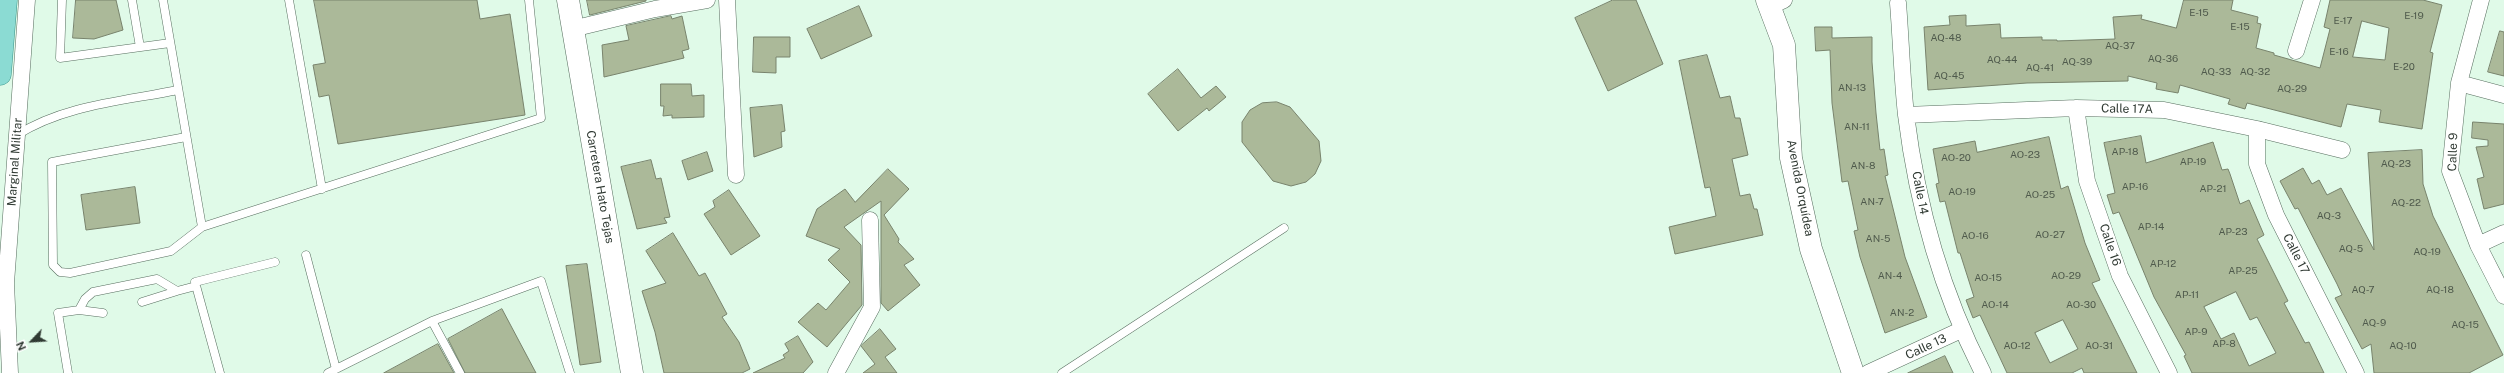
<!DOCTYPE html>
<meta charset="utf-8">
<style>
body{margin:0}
#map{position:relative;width:2504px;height:373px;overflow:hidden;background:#e0fae8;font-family:"Public Sans",sans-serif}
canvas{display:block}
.north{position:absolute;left:12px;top:321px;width:40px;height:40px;-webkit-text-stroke:3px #fff;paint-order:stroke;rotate:245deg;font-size:11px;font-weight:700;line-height:16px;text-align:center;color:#303a33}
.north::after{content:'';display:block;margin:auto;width:14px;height:18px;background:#303a33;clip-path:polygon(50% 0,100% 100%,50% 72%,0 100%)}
</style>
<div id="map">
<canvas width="2504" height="373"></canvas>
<div class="north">N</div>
</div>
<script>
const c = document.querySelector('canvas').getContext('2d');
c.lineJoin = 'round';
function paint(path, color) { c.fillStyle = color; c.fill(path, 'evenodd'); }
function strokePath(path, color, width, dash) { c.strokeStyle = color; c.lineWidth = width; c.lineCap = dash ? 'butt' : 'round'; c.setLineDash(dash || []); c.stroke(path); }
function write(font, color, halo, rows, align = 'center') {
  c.font = font + ' "Public Sans",sans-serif'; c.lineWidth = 4; c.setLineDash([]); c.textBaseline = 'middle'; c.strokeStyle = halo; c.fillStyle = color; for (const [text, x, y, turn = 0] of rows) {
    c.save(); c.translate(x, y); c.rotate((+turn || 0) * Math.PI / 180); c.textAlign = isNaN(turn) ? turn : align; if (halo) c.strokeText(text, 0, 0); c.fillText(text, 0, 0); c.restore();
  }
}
const building = new Path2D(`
 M 76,0 L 116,0 L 123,30 L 94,39 L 73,38 Z
 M 314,0 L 477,0 L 480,19 L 510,14 L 525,115 L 338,144 L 329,95 L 319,97 L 313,65 L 325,63 Z
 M 587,0 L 646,0 L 646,1 L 590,15 Z
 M 1613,0 L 1636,0 L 1663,64 L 1608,91 L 1575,18 Z
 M 2184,0 L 2233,0 L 2231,10 L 2258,17 L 2257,23 L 2261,24 L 2256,48 L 2274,53 L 2274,55 L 2320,68 L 2330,29 L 2324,27 L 2330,0 L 2423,0 L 2442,5 L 2430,52 L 2433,53 L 2422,129 L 2379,122 L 2381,110 L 2347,104 L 2341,127 L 2247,103 L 2245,109 L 2228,104 L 2230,99 L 2180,85 L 2178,93 L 2156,89 L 2157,83 L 2128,76 L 2128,81 L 2027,83 L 1928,90 L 1924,27 L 1950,25 L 1949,16 L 1966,15 L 1966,26 L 2000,24 L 2001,38 L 2042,37 L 2042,40 L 2057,40 L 2057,41 L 2115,39 L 2113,17 L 2142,15 L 2141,19 L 2176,28 ZM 2362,21 L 2389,28 L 2385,60 L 2353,57 Z
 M 859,6 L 872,36 L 821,59 L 807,29 Z
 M 671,16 L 672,19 L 682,16 L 689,49 L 682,51 L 684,58 L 604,77 L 602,45 L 629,40 L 626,26 Z
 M 1815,27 L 1832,27 L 1832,38 L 1872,37 L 1872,62 L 1876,113 L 1880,150 L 1884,149 L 1888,175 L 1885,176 L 1905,257 L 1927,317 L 1885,333 L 1860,257 L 1854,231 L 1858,230 L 1848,181 L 1842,182 L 1832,103 L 1830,50 L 1816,51 Z
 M 2500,31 L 2504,32 L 2504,76 L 2488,72 Z
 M 754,37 L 790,37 L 790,57 L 776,57 L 776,73 L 753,72 Z
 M 1707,55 L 1720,98 L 1730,96 L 1735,118 L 1740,118 L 1748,155 L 1732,159 L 1740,196 L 1750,194 L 1754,209 L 1757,209 L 1763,235 L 1675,254 L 1669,227 L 1716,216 L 1710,187 L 1705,188 L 1679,61 Z
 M 1178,69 L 1201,98 L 1216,86 L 1226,97 L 1209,111 L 1207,108 L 1178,131 L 1148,94 Z
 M 661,84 L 691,84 L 692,96 L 704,95 L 704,117 L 672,118 L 672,115 L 663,116 L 664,106 L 661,106 Z
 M 1277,102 L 1290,107 L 1319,141 L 1321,161 L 1315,174 L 1306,182 L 1291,186 L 1273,181 L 1242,142 L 1242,122 L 1250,110 L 1262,103 Z
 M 782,105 L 785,131 L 781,132 L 782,147 L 754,157 L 750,108 Z
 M 2473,122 L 2504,124 L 2504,204 L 2484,209 L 2477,179 L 2484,177 L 2476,147 L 2488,146 L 2488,140 L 2472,138 Z
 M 2141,136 L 2146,163 L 2213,142 L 2222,170 L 2228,169 L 2230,174 L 2240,204 L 2249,200 L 2264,235 L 2257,239 L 2288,301 L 2284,303 L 2305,343 L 2309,342 L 2324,373 L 2192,373 L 2184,356 L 2186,355 L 2154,297 L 2119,212 L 2113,214 L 2107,195 L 2115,193 L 2104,143 ZM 2236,292 L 2250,320 L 2257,317 L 2276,353 L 2249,366 L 2234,333 L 2221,339 L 2204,307 Z
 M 2049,137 L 2061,189 L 2068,186 L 2085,243 L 2100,280 L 2092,283 L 2137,373 L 2084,373 L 2082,368 L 2072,373 L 2007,373 L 1980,315 L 1973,318 L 1966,300 L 1974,297 L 1960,253 L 1958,253 L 1945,201 L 1940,202 L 1936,184 L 1939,183 L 1933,149 L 1975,141 L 1977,152 ZM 2063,320 L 2078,349 L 2050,363 L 2035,333 Z
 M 2422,150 L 2423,184 L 2433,216 L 2503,355 L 2469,373 L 2374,373 L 2371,344 L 2362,349 L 2335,298 L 2342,295 L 2337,284 L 2298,208 L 2295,209 L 2280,181 L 2303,168 L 2312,184 L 2319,180 L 2327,195 L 2341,188 L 2374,250 L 2368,153 Z
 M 707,152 L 713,171 L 688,180 L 682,161 Z
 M 651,160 L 656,179 L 661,178 L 670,217 L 664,218 L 667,223 L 637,229 L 621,167 Z
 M 888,169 L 909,189 L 884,215 L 899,239 L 898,242 L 914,259 L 904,265 L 920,285 L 888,311 L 881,303 L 881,201 L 844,227 L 861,245 L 862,305 L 827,347 L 798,322 L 818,303 L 826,310 L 850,282 L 828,260 L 840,249 L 806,236 L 817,209 L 845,189 L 855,202 Z
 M 135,187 L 140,223 L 86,230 L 81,195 Z
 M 729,190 L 760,236 L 731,255 L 704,214 L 715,207 L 713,201 Z
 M 673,233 L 699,276 L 705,273 L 727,314 L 722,317 L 739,342 L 750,369 L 742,373 L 664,373 L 655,332 L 642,291 L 666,283 L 646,251 Z
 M 587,264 L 601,362 L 580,365 L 566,266 Z
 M 502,309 L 536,373 L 465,373 L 448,339 Z
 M 880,329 L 896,349 L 885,357 L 897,373 L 863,373 L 875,364 L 861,346 Z
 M 798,336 L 813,362 L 803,373 L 753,373 L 785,358 L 783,355 L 789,351 L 785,344 Z
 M 438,344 L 454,373 L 384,373 Z
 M 1945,356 L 1953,373 L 1908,373 Z`);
const lane = new Path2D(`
 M 62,0 L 60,58 L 170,43
 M 132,0 L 140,47
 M 163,0 L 202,227 L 171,251 L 70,273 L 60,272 L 53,265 L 52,162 L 186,137
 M 289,0 L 322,189
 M 17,135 C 64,105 124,101 178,90
 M 202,227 L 541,118 L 529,0
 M 306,255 L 336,369
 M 142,302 L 177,291
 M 79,310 L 103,313
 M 432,321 L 460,373
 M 68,373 L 58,313 L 79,310 L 85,299 L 93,292 L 157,279 L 177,291 L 196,286
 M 220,373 L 195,282 L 275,262
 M 328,373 L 432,321 L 541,281 L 570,373
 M 1062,373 L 1284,228`);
const street = new Path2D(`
 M 727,0 L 736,175
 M 2481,0 L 2459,83 L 2450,171 L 2478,245 L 2504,296
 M 1898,3 C 1901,40 1902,78 1906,115 C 1917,204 1942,293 1983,373
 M 1771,6 L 1784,0
 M 572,29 L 655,9 L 707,0
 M 2296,51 L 2312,0
 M 2459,83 L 2504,95
 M 2076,108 L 2087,181 L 2120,276 L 2169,373
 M 1906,115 L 2076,108 L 2164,110 L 2257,129 L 2342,150
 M 2257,129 L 2257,164 L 2276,215 L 2356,373
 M 2478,245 L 2504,233
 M 10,373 L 6,283 L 27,0
 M 836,373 L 872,307 L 870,220
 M 1868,373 L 1961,330`);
const secondary = new Path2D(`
 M 568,0 L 632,373
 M 1767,0 L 1784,45 L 1791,158 L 1811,249 L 1853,373`);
const primary = new Path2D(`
 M 0,74 L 6,0`);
const numberNames = [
 ["E-15",2199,13],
 ["E-19",2414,16],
 ["E-17",2343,21],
 ["E-15",2240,27],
 ["AQ-48",1946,38],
 ["AQ-37",2120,46],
 ["E-16",2339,52],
 ["AQ-36",2163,59],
 ["AQ-44",2002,60],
 ["AQ-39",2077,62],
 ["E-20",2404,67],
 ["AQ-41",2040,68],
 ["AQ-33",2216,72],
 ["AQ-32",2255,72],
 ["AQ-45",1949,76],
 ["AN-13",1852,88],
 ["AQ-29",2292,89],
 ["AN-11",1857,127],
 ["AP-18",2125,152],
 ["AO-23",2025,155],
 ["AO-20",1956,158],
 ["AP-19",2193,162],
 ["AQ-23",2396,164],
 ["AN-8",1863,166],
 ["AP-16",2135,187],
 ["AP-21",2213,189],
 ["AO-19",1962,192],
 ["AO-25",2040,195],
 ["AN-7",1872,202],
 ["AQ-22",2406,203],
 ["AQ-3",2329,216],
 ["AP-14",2151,227],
 ["AP-23",2233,232],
 ["AO-27",2050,235],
 ["AO-16",1975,236],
 ["AN-5",1878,239],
 ["AQ-5",2351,249],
 ["AQ-19",2427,252],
 ["AP-12",2163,264],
 ["AP-25",2243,271],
 ["AN-4",1890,276],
 ["AO-29",2066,276],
 ["AO-15",1988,278],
 ["AQ-7",2363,290],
 ["AQ-18",2440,290],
 ["AP-11",2187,295],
 ["AO-14",1995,305],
 ["AO-30",2081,305],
 ["AN-2",1902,313],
 ["AQ-9",2374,323],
 ["AQ-15",2465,325],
 ["AP-9",2196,332],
 ["AP-8",2224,344],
 ["AO-12",2017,346],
 ["AO-31",2099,346],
 ["AQ-10",2403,346]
];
const streetNames = [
 ["Calle 17A",2127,109,1],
 ["Calle 9",2453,152,-88],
 ["Marginal Militar",15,162,-86],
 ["Carretera Hato Tejas",600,187,80],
 ["Avenida Orquídea",1800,188,79],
 ["Calle 14",1920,193,79],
 ["Calle 16",2110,245,71],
 ["Calle 17",2296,254,63],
 ["Calle 13",1926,347,-25]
];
paint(building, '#abb999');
strokePath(building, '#78836c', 1);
strokePath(lane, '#576e5f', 9);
strokePath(street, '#576e5f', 17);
strokePath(secondary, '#576e5f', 23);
strokePath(primary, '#389388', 23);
strokePath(lane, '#fff', 8);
strokePath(street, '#fff', 16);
strokePath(secondary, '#fff', 22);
strokePath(primary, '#8bdbd3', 22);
write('10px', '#4f5a4c', null, numberNames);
write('12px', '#303a33', '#fff', streetNames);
</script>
